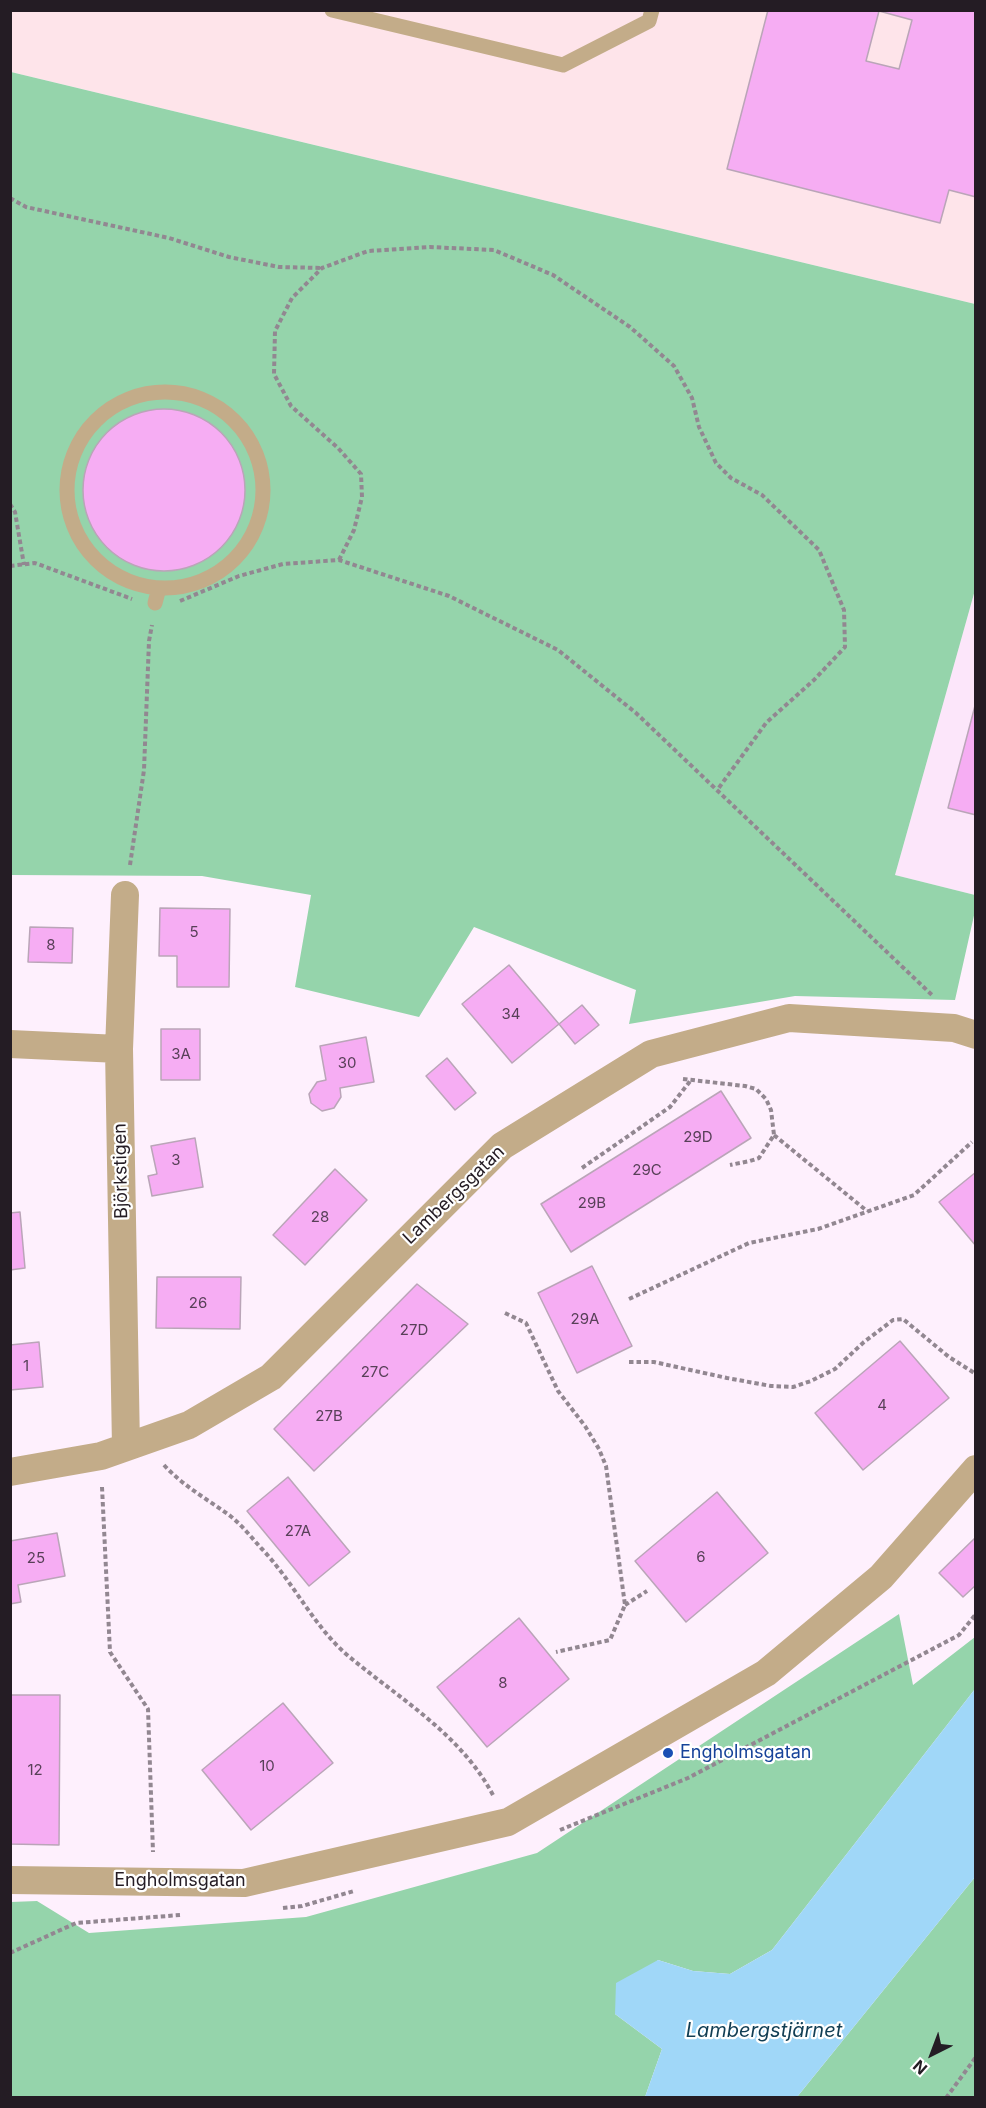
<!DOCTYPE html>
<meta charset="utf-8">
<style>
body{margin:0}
#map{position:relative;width:986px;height:2108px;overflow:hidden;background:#fef0fd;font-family:Inter,sans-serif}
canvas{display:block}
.frame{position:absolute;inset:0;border:12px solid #241c24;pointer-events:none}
.north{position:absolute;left:902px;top:2024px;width:60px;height:60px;-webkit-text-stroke:4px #fff;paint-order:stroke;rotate:222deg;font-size:16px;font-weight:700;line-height:24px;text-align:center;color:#241c24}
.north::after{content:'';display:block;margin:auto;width:21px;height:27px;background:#241c24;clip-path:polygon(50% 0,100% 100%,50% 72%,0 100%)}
</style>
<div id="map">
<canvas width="986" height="2108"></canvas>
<div class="frame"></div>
<div class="north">N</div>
</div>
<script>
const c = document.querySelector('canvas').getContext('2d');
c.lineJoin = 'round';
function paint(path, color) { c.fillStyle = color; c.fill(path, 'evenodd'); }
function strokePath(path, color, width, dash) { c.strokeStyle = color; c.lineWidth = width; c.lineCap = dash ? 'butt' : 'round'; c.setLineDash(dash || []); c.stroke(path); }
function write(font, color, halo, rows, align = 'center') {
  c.font = font + ' Inter,sans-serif'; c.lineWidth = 4.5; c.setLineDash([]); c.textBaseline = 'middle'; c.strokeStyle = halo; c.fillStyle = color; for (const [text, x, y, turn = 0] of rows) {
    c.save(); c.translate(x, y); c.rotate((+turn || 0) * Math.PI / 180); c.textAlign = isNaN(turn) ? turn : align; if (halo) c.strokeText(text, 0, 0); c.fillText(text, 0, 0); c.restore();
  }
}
const built = new Path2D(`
 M 975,590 L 975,895 L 895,875 Z`);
const industrial = new Path2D(`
 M 11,11 L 975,11 L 975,304 L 11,72 Z`);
const green = new Path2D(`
 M 11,72 L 975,304 L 975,590 L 895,875 L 975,895 L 975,911 L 955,1000 L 795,996 L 629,1024 L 636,990 L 474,927 L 419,1017 L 295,987 L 311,895 L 202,876 L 11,875 Z
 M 899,1614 L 913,1685 L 975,1637 L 975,1689 L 772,1950 L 730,1974 L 693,1971 L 658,1960 L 615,2014 L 662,2049 L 645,2097 L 11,2098 L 11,1902 L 37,1901 L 89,1933 L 306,1917 L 537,1853 Z
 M 975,1877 L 975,2097 L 797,2097 Z`);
const water = new Path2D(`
 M 975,1689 L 975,1877 L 797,2097 L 645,2097 L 662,2049 L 615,2014 L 616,1983 L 658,1960 L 693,1971 L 730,1974 L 772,1950 Z`);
const building = new Path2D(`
 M 768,10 L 976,10 L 976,197 L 949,190 L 940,223 L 727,169 ZM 879,11 L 912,20 L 899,69 L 866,61 Z
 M83 490a81 81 0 1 1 162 0a81 81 0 1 1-162 0Z
 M 976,702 L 976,815 L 948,808 Z
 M 160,908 L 230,909 L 229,987 L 177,987 L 177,956 L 159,956 Z
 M 30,927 L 73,928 L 72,963 L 28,962 Z
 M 509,965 L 559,1024 L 512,1063 L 462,1004 Z
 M 582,1005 L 599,1025 L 575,1044 L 559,1024 Z
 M 161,1029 L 200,1029 L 200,1080 L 161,1080 Z
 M 366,1037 L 374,1082 L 340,1088 L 341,1097 L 334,1108 L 322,1111 L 311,1103 L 309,1094 L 317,1082 L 326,1080 L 320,1046 Z
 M 447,1058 L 476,1093 L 455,1110 L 426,1076 Z
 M 721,1091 L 751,1138 L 571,1252 L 541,1204 Z
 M 195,1138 L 203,1187 L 152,1196 L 148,1176 L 157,1174 L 151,1146 Z
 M 335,1169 L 367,1200 L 305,1265 L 273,1235 Z
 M 976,1172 L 976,1246 L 939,1202 Z
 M 20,1212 L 25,1268 L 10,1270 L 10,1213 Z
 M 592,1266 L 632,1346 L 577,1373 L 538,1293 Z
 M 157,1277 L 241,1277 L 240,1329 L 156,1328 Z
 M 417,1284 L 468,1324 L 314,1471 L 274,1429 Z
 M 900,1341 L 949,1398 L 863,1470 L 815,1413 Z
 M 39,1342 L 43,1387 L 10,1390 L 10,1345 Z
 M 288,1477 L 350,1552 L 309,1586 L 247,1511 Z
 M 717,1492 L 768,1553 L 686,1622 L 635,1561 Z
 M 57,1533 L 65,1576 L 18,1585 L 21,1602 L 10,1604 L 10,1541 Z
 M 976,1537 L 976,1585 L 963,1597 L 939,1573 Z
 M 519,1618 L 569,1679 L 487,1747 L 437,1687 Z
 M 10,1695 L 60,1695 L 59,1845 L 10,1844 Z
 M 283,1703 L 333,1763 L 251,1830 L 202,1770 Z`);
const path = new Path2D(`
 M 10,198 L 26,207 L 169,238 L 229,257 L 279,267 L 321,268
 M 10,504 L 15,512 L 24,565
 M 339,560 L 354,530 L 362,497 L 361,474 L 338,448 L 291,406 L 274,374 L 275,331 L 292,298 L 322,268 L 368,251 L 430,247 L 494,250 L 553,275 L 630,327 L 674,366 L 692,398 L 699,427 L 716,463 L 731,478 L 762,495 L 819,550 L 844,610 L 845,647 L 814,680 L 766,723 L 718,789
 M 10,566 L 35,563 L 132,599
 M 180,601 L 239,576 L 283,564 L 339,560 L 449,596 L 558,650 L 636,713 L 933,996
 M 130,865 L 144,770 L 149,641 L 152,625
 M 683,1079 L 745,1086 L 756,1089 L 766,1099 L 771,1110 L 774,1135 L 759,1158 L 750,1161 L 730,1165
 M 774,1135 L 867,1211
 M 582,1168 L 670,1107 L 691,1080
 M 629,1299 L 749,1243 L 818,1229 L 914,1195 L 972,1142
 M 505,1313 L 526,1323 L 558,1391 L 585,1426 L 599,1449 L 606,1466 L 625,1605 L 610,1640 L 556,1652
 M 629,1362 L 654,1362 L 727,1378 L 771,1386 L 793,1387 L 811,1381 L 835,1369 L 864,1342 L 893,1320 L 903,1319 L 949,1357 L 976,1374
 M 164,1465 C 183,1486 207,1499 229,1515 C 241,1524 251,1537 261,1548 C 292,1580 313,1625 346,1654 C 398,1698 460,1733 493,1795
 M 102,1487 L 110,1652 L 148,1709 L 153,1852
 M 625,1605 L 647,1591
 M 560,1830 L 688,1778 L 959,1635 L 976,1614
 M 283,1908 L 302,1906 L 354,1891
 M 10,1953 L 76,1923 L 180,1915
 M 946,2098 L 976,2057`);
const lane = new Path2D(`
 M 332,10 L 563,65 L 649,21 L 652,10
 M67 490a98 98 0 1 1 196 0a98 98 0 1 1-196 0Z
 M 155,603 L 159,588`);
const street = new Path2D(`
 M 125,895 L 119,1049 L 126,1447
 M 10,1044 L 119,1049
 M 10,1472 L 101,1456 L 189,1425 L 271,1377 L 502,1146 L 651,1054 L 789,1018 L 954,1028 L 976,1035
 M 10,1880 L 244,1883 L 508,1822 L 766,1673 L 881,1577 L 976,1469`);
const markers = [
 [668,1753,6,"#1a4fb4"]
];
const numberNames = [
 ["5",194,932],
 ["8",51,945],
 ["34",511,1014],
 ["3A",181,1054],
 ["30",347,1063],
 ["29D",698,1137],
 ["3",176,1160],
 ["29C",647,1170],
 ["29B",592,1203],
 ["28",320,1217],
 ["26",198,1303],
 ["29A",585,1319],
 ["27D",414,1330],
 ["1",26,1366],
 ["27C",375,1372],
 ["4",882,1405],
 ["27B",329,1416],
 ["27A",298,1531],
 ["6",701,1557],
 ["25",36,1558],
 ["8",503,1683],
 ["10",267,1766],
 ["12",35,1770]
];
const streetNames = [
 ["Björkstigen",121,1171,-91],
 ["Lambergsgatan",454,1195,-44],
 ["Engholmsgatan",180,1881]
];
const transitNames = [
 ["Engholmsgatan",680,1753]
];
const waterNames = [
 ["Lambergstjärnet",764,2031]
];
paint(built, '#fce6fa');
paint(industrial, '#fee4ea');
paint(green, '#95d4ab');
paint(water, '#a0d7f8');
paint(building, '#f6adf3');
strokePath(building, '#baa5b8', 1.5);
strokePath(path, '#928791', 4, [4.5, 3]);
strokePath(lane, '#c3ac89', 15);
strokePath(street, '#c3ac89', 28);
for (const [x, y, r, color] of markers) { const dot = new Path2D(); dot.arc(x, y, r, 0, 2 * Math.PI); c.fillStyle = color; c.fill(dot); strokePath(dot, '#fff', 2); }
write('15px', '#584058', null, numberNames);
write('18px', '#241c24', '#fff', streetNames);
write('18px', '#164399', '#fff', transitNames, 'left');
write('italic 20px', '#113e54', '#fff', waterNames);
</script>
